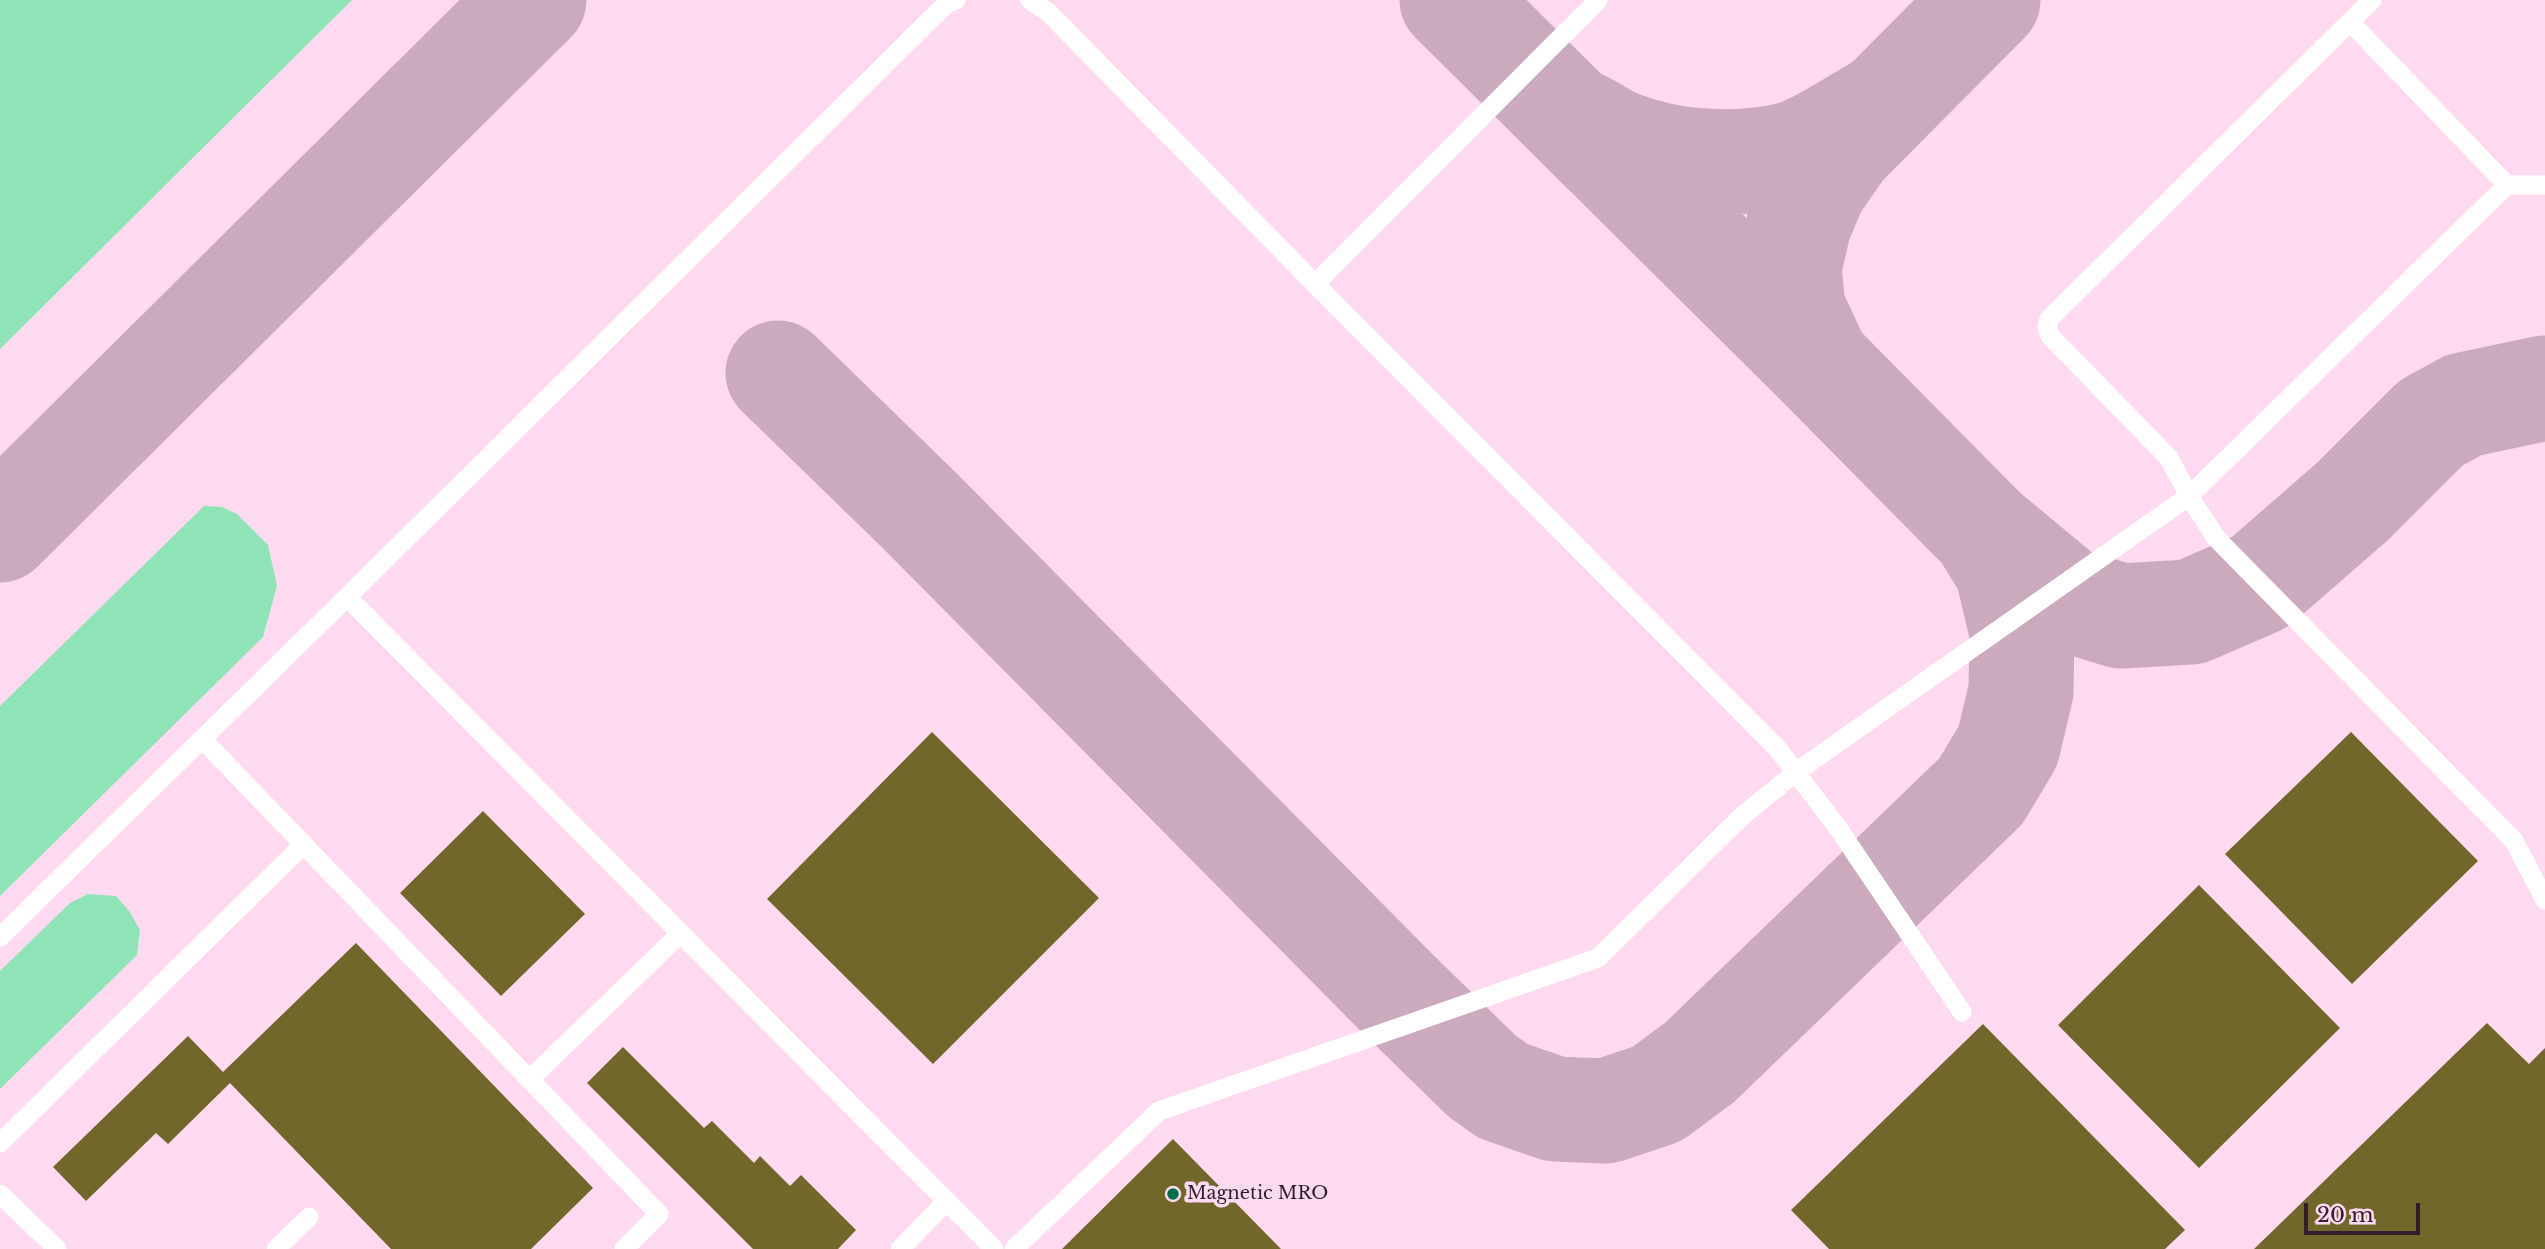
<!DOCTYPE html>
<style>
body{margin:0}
#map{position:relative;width:2545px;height:1249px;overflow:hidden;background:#fedaf0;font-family:"Libre Baskerville",serif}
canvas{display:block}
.scale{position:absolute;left:2304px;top:1203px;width:116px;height:32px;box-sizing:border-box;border:4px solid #331d2c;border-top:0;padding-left:9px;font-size:21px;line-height:24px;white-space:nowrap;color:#331d2c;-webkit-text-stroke:5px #fedaf0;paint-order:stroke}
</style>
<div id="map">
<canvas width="2545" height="1249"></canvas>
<div class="scale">20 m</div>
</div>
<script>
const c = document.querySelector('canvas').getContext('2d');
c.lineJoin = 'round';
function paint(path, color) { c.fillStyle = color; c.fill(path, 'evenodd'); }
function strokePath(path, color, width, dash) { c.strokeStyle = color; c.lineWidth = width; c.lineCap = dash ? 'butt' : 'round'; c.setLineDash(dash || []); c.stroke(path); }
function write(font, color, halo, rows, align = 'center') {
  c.font = font + ' "Libre Baskerville",serif'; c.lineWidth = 7; c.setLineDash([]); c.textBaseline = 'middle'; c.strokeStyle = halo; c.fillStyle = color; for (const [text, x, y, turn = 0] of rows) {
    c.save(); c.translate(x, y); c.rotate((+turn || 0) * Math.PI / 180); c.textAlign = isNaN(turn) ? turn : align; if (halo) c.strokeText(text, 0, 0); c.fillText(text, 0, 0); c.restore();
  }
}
const green = new Path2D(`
 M 0,0 L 352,0 L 0,349 Z
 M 204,506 L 222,507 L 237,514 L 268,545 L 277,586 L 263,637 L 0,896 L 0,706 Z
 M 88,894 L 116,896 L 129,911 L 140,930 L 137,955 L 0,1089 L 0,971 L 70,903 Z`);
const taxiway = new Path2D(`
 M 1582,123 C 1595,129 1607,138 1620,143 C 1670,163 1736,167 1788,155 C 1816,148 1853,122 1878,108
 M 1818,363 L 1793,309 L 1789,267 L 1799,224 L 1815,186 L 1842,147 L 1988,0
 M 778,373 L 920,511 L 1396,992 L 1482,1076 L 1503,1091 L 1555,1109 L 1606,1111 L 1657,1094 L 1700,1062 L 1981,791 L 2008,746 L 2021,691 L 2022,632 L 2007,569 L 1983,530 L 1818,363 L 1452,0
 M 0,530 L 534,0
 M 1983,530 L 2066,599 L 2121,616 L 2191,612 L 2260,582 L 2353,501 L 2431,423 L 2464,405 L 2545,388`);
const building = new Path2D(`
 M 932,732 L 1099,898 L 933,1064 L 767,899 Z
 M 2351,732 L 2478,861 L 2352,984 L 2225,854 Z
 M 483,811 L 585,914 L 501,996 L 400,893 Z
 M 2199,885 L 2340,1028 L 2199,1168 L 2058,1025 Z
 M 356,943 L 593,1188 L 531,1249 L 391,1249 L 230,1083 L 168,1144 L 156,1133 L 86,1201 L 53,1167 L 188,1036 L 223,1072 Z
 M 2487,1023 L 2529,1064 L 2545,1048 L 2545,1249 L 2254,1249 Z
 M 1983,1024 L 2185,1230 L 2165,1249 L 1829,1249 L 1791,1210 Z
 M 623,1047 L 704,1128 L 712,1121 L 754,1163 L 760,1156 L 790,1186 L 801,1175 L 856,1230 L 838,1249 L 753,1249 L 587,1083 Z
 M 1173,1139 L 1281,1249 L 1062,1249 Z`);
const service = new Path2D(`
 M 1030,0 L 1048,12 L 1315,284 L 1777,748 L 1838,828 L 1962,1012
 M 2372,0 L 2049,319 L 2047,327 L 2050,336 L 2169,458 L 2189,496 L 2216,538 L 2514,841 L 2545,900
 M 2350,22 L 2507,185
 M 1315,284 L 1598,0
 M 347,597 L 946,4 L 956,0
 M 202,739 L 659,1214 L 624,1249
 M 0,937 L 347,597 L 994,1249
 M 530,1079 L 681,933
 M 0,1143 L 304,844
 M 0,1194 L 57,1249
 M 276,1249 L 309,1217
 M 900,1249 L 947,1201
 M 1014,1249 L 1159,1111 L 1598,958 L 1741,817 L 1796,772 L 2189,496 L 2507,185 L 2545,185`);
const markers = [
 [1173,1194,7,"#017048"]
];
const poiNames = [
 ["Magnetic MRO",1187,1194]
];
paint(green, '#8ee4b7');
strokePath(taxiway, '#cbaabe', 105);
paint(building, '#71672b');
strokePath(service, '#fff', 19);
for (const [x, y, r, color] of markers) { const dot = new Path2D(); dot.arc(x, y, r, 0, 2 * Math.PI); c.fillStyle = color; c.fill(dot); strokePath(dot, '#fedaf0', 2.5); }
write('18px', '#331d2c', '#fedaf0', poiNames, 'left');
</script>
